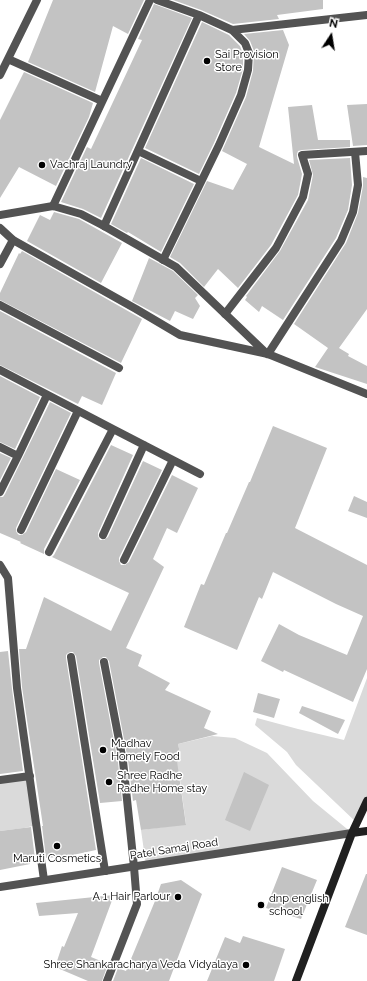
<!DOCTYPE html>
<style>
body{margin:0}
#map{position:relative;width:367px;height:981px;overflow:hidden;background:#fff;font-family:Raleway,sans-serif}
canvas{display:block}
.north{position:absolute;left:311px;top:16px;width:40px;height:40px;-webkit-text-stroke:3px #fff;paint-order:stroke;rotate:12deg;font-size:11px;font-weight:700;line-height:16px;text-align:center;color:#000}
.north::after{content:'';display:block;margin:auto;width:14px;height:18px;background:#000;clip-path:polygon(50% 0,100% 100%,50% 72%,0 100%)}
</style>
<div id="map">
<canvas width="367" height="981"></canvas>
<div class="north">N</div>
</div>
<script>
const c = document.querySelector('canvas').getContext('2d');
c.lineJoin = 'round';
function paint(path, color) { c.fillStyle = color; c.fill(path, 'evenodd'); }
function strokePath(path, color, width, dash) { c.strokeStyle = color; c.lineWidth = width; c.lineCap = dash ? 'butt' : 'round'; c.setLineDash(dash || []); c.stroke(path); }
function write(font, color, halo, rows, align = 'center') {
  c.font = font + ' Raleway,sans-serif'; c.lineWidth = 3; c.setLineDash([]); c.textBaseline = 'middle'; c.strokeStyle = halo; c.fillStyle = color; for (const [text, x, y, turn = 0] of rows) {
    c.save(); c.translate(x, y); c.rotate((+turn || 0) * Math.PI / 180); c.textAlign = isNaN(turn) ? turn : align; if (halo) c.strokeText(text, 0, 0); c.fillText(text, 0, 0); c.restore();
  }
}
const green = new Path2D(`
 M 367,678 L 367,801 L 357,823 L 296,765 L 287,752 L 255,725 L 257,718 L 298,729 L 344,740 Z
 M 212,736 L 235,738 L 267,753 L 313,801 L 352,833 L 146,865 L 141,830 L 186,824 L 180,780 L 134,786 L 131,760 L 180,753 L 178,744 Z
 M 30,776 L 37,825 L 24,828 L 0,831 L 0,780 Z`);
const building = new Path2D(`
 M 53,0 L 144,0 L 128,34 L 113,26 L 95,92 L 28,62 Z
 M 173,0 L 323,0 L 323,9 L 277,15 L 279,19 L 233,24 L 201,10 Z
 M 154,4 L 192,18 L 101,218 L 83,209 L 61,202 L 87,147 L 91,149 L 142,40 L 138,39 Z
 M 202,22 L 229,35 L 240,46 L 243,54 L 243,69 L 236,93 L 214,143 L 199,174 L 145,148 Z
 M 283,30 L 289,45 L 259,147 L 294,164 L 288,107 L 312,105 L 318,140 L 350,140 L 350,147 L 302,150 L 298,151 L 297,154 L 297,157 L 302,174 L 298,195 L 271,245 L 238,288 L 218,269 L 204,287 L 180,263 L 170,257 L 207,181 L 233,190 L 247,164 L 222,151 L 246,97 L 253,71 L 254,51 L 250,41 L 244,34 Z
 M 24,72 L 93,103 L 89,117 L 56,186 L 19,167 L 0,198 L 0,120 Z
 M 367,104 L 367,145 L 353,146 L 347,105 Z
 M 141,158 L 194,184 L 161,252 L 128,232 L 127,233 L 111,224 Z
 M 350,158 L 352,185 L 348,210 L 336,238 L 283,320 L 262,306 L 259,312 L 245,300 L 247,297 L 246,296 L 280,251 L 308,200 L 313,175 L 309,160 Z
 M 363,177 L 367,178 L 367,309 L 339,348 L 349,354 L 348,356 L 367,366 L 367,384 L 315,367 L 328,348 L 294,324 L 346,243 L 358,213 L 363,186 Z
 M 54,212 L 79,219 L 122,243 L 101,283 L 27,241 L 40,215 L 50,220 Z
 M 22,251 L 142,319 L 121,363 L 0,300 L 0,293 L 19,253 L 20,254 Z
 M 149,258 L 173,271 L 198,295 L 195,298 L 200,306 L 193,319 L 175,311 L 170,321 L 132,301 Z
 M 0,311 L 116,373 L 102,405 L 82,396 L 78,404 L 0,365 Z
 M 0,376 L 40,397 L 15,449 L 0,442 Z
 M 50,402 L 71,413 L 16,528 L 16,531 L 17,533 L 19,535 L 22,535 L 26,532 L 56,469 L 80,480 L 44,549 L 44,554 L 20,543 L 21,542 L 0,533 L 0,497 L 3,497 L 5,494 Z
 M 273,426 L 327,448 L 295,528 L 367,565 L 367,669 L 353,702 L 284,670 L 283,672 L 261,661 L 279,624 L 299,635 L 347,655 L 363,616 L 336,604 L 273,572 L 262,599 L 259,597 L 237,650 L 184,627 L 201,584 L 204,585 L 226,533 L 227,533 L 249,482 L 250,482 Z
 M 111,445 L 133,455 L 98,533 L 98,536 L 100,540 L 104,540 L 108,537 L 143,461 L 162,470 L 119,558 L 119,561 L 121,565 L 125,565 L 129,562 L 172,475 L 198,488 L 177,533 L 167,528 L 153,559 L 164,567 L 126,648 L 142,655 L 138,666 L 170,683 L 165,690 L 211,711 L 204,728 L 218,734 L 178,744 L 180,753 L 176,754 L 186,825 L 141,830 L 136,800 L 133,801 L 128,760 L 109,661 L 106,657 L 103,657 L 99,660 L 99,663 L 118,762 L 122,801 L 100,803 L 76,656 L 73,652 L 71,652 L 68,653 L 66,655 L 66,658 L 96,850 L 68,856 L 46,858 L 42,826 L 43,826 L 22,687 L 19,649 L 26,649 L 44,597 L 111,631 L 129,593 L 52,557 L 54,555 Z
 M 0,453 L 11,458 L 0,480 Z
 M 354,496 L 367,502 L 367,518 L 348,511 Z
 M 8,651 L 12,689 L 23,771 L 0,774 L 0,652 Z
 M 258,693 L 280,699 L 274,718 L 253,712 Z
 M 302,706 L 345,720 L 338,734 L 299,713 Z
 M 244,772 L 269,785 L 250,831 L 225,820 Z
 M 31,827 L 35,859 L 29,859 L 30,864 L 0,870 L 0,831 Z
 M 282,867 L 317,880 L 301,919 L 266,908 Z
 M 366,874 L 367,874 L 367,935 L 345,927 Z
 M 181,880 L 202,894 L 169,981 L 113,981 L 118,968 L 126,971 L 155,901 L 161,884 Z
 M 114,895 L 91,957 L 108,964 L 102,981 L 88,981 L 55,967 L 62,946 L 64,947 L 78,913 L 39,916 L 36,903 Z
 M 243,936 L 285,949 L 274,981 L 207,981 L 225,937 L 240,943 Z`);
const minor = new Path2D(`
 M 157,0 L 199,15 L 232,30 L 245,43 L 249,53 L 248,70 L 241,95 L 219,145 L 163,260
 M 232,30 L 367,15
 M 8,59 L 102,101
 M 0,75 L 37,0
 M 138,151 L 201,181
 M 53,206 L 150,0
 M 104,226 L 199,15
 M 0,264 L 13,240
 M 0,305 L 119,368
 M 225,314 L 276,248 L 303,197 L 308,174 L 302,155 L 367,151
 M 268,354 L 341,241 L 353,212 L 358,185 L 355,152
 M 0,370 L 113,429 L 49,552
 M 113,429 L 200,474
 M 0,447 L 18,456 L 47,395
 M 0,492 L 18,456
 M 21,530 L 78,411
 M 103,535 L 144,445
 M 124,560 L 173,460
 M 0,565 L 8,578 L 17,688 L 44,880
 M 71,657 L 105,871
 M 104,662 L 123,761 L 134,867 L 137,904 L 107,981
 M 0,780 L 30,776`);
const tertiary = new Path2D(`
 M 0,215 L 53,206 L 81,214 L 104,226 L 176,267 L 267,354
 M 0,228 L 13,240 L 136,309 L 180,335 L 268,354 L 367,394
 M 0,887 L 352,833`);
const secondary = new Path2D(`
 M 352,833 L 367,831
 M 296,981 L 352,833 L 367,801`);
const markers = [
 [207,61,4,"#000"],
 [42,165,4,"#000"],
 [103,750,4,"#000"],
 [109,782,4,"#000"],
 [57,846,4,"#000"],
 [178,897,4,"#000"],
 [261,905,4,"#000"],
 [246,965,4,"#000"]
];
const poiNames = [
 ["Sai Provision",215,55],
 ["Store",215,68],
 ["Vachraj Laundry",50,165],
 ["Madhav",111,744],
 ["Homely Food",111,757],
 ["Shree Radhe",117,776],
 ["Radhe Home stay",117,789],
 ["Maruti Cosmetics",57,859,"center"],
 ["A 1 Hair Parlour",170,897,"right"],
 ["dnp english",269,899],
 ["school",269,912],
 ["Shree Shankaracharya Veda Vidyalaya",238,965,"right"]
];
const streetNames = [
 ["Patel Samaj Road",174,849,-9]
];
paint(green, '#dadada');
paint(building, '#c3c3c3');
strokePath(minor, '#535353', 8);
strokePath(tertiary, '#535353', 8);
strokePath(secondary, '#202020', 8);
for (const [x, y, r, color] of markers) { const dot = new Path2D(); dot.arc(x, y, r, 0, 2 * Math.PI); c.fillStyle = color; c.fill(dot); strokePath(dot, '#fff', 1.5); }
write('11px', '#000', '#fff', poiNames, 'left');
write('11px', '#000', '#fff', streetNames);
</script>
